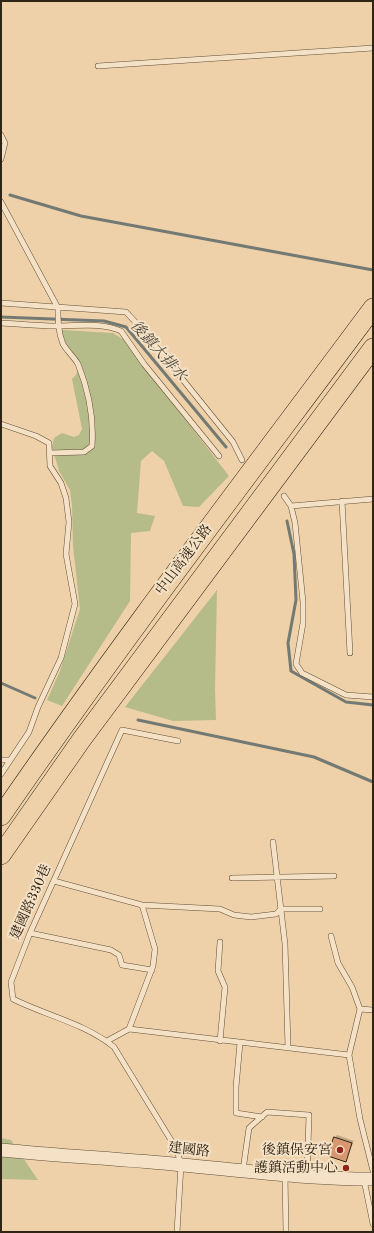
<!DOCTYPE html>
<meta charset="utf-8">
<style>
body{margin:0}
#map{position:relative;width:374px;height:1233px;overflow:hidden;background:#eed1a8;font-family:"Old Standard TT",serif}
canvas{display:block}
.frame{position:absolute;inset:0;border:2px solid #302414;pointer-events:none}
</style>
<div id="map">
<canvas width="374" height="1233"></canvas>
<div class="frame"></div>
</div>
<script>
const c = document.querySelector('canvas').getContext('2d');
c.lineJoin = 'round';
function paint(path, color) { c.fillStyle = color; c.fill(path, 'evenodd'); }
function strokePath(path, color, width, dash) { c.strokeStyle = color; c.lineWidth = width; c.lineCap = dash ? 'butt' : 'round'; c.setLineDash(dash || []); c.stroke(path); }
function write(font, color, halo, rows, align = 'center') {
  c.font = font + ' "Old Standard TT","Noto Serif TC",serif'; c.lineWidth = 4; c.setLineDash([]); c.textBaseline = 'middle'; c.strokeStyle = halo; c.fillStyle = color; for (const [text, x, y, turn = 0] of rows) {
    c.save(); c.translate(x, y); c.rotate((+turn || 0) * Math.PI / 180); c.textAlign = isNaN(turn) ? turn : align; if (halo) c.strokeText(text, 0, 0); c.fillText(text, 0, 0); c.restore();
  }
}
const green = new Path2D(`
 M 62,330 L 113,333 L 124,340 L 229,476 L 199,507 L 183,506 L 164,461 L 152,451 L 141,461 L 137,513 L 155,516 L 150,531 L 131,533 L 130,601 L 62,706 L 47,700 L 60,671 L 80,609 L 73,546 L 72,506 L 70,490 L 59,471 L 52,447 L 54,438 L 62,433 L 74,437 L 79,435 L 82,429 L 72,379 L 76,375 L 78,368 L 61,336 Z
 M 217,590 L 215,689 L 216,720 L 173,721 L 125,707 Z
 M 1,1138 L 11,1140 L 38,1180 L 1,1179 Z`);
const shadow = new Path2D(`
 M 337,1135 L 354,1141 L 345,1161 L 335,1138 Z`);
const stream = new Path2D(`
 M 10,195 L 81,216 L 373,270
 M 1,317 L 104,321 L 126,327 L 226,447
 M 287,521 L 294,554 L 296,600 L 288,643 L 291,671 L 346,702 L 373,705
 M 1,683 L 35,698
 M 138,720 L 314,757 L 373,782`);
const building = new Path2D(`
 M 334,1137 L 352,1143 L 346,1162 L 328,1156 Z`);
const service = new Path2D(`
 M 98,66 L 373,48
 M 1,135 L 5,143 L 1,159
 M 1,202 L 58,308 C 58,320 58,332 63,344 C 67,351 74,357 78,364 C 88,389 94,419 92,446 L 84,452 L 50,453
 M 1,303 L 126,312 L 142,329 L 233,442 L 242,460
 M 1,323 C 20,324 38,326 57,326 C 78,326 101,322 121,331 L 144,364 L 219,456
 M 1,424 L 36,436 L 49,443 L 50,466 L 61,483 L 66,498 L 69,522 L 66,554 L 75,604 L 61,658 L 38,707 L 29,732 L 1,774
 M 284,496 L 291,506 L 295,523 L 303,602 L 303,623 L 296,664 L 302,673 L 346,695 L 373,697
 M 342,501 L 350,653
 M 291,506 L 373,499
 M 1,760 L 10,760
 M 273,842 L 285,944 L 288,1047
 M 232,878 L 334,876
 M 54,881 L 142,905 L 220,909 L 234,915 L 251,917 L 276,914 L 281,909 L 320,909
 M 30,933 L 111,950 L 119,955 L 122,965 L 152,970
 M 331,936 L 338,963 L 352,987 L 360,1009
 M 220,942 L 218,971 L 225,987 L 220,1041
 M 373,1010 L 360,1009 L 349,1055 L 360,1119 L 373,1171
 M 129,1029 L 153,966 L 155,949 L 142,905
 M 107,1041 L 129,1029 L 349,1055
 M 240,1043 L 236,1087 L 236,1113 L 262,1117
 M 243,1170 L 249,1128 L 267,1112 L 309,1115 L 307,1177
 M 285,1176 L 286,1232
 M 364,1180 L 373,1224
 M 177,1232 L 181,1165 L 177,1150 L 114,1047 C 84,1023 47,1016 13,999 L 11,982 L 30,933 L 122,730 L 178,741`);
const tertiary = new Path2D(`
 M 1,1150 C 61,1156 122,1159 183,1165 C 247,1171 308,1179 373,1179`);
const motorway = new Path2D(`
 M 1,816 C 120,643 248,476 373,308
 M 1,855 L 82,739 L 373,348`);
const markers = [
 [340,1150,4,"#8f2418"],
 [346,1168,4,"#8f2418"]
];
const streetNames = [
 ["中山高速公路",184,560,-53],
 ["建國路330巷",31,902,-66],
 ["建國路",189,1150,6]
];
const poiNames = [
 ["後鎮保安宮",332,1150],
 ["護鎮活動中心",338,1168]
];
const waterNames = [
 ["後鎮大排水",158,351,48]
];
paint(green, '#b6bc89');
paint(shadow, '#0003');
strokePath(stream, '#737a74', 3);
paint(building, '#d79770');
strokePath(building, '#302414', 1);
strokePath(service, '#604f39', 6);
strokePath(tertiary, '#604f39', 14);
strokePath(motorway, '#302414', 20);
strokePath(service, '#f4e1c6', 5);
strokePath(tertiary, '#f4e1c6', 13);
strokePath(motorway, '#eed1a8', 19);
for (const [x, y, r, color] of markers) { const dot = new Path2D(); dot.arc(x, y, r, 0, 2 * Math.PI); c.fillStyle = color; c.fill(dot); strokePath(dot, '#f4e1c6', 1.5); }
write('14px', '#302414', '#f4e1c6', streetNames);
write('14px', '#302414', '#f4e1c6', poiNames, 'right');
write('italic 15px', '#4c483c', '#f4e1c6', waterNames);
</script>
